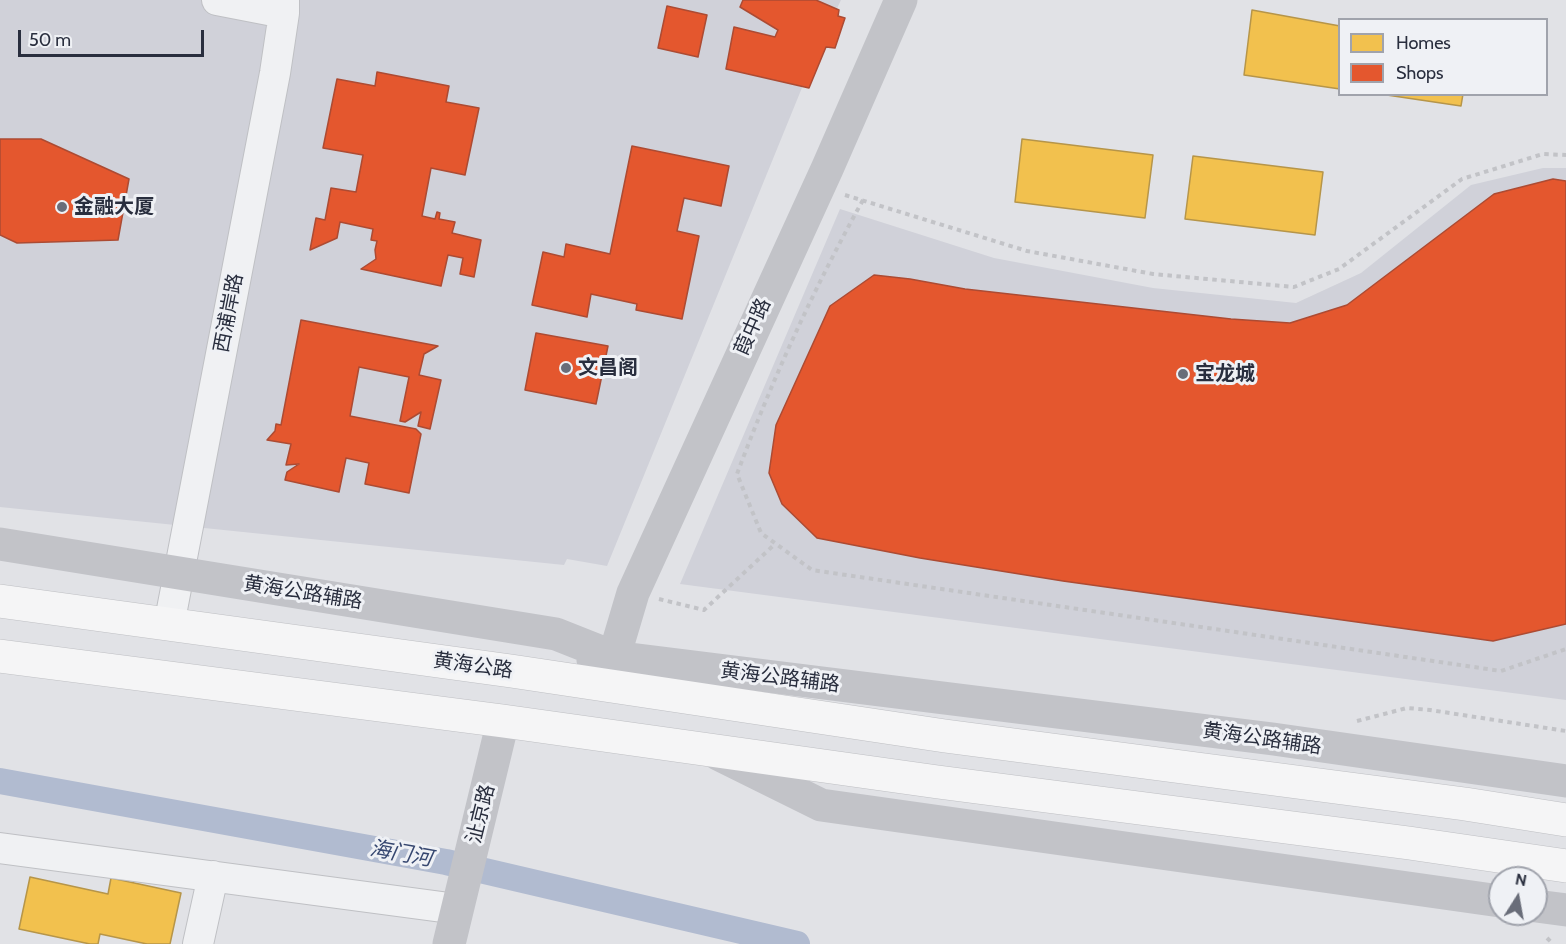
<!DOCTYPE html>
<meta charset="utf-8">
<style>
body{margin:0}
#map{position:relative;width:1566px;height:944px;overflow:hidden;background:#e1e2e6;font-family:Cabin,sans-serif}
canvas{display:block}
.legend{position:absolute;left:1338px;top:18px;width:210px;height:78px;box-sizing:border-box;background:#eff1f5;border:2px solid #a0a3ac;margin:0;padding:8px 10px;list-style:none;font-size:18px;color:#292e3e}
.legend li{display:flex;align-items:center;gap:12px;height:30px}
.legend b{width:30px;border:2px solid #a0a3ac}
.north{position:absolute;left:1488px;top:866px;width:60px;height:60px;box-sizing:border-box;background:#eff1f5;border:2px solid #a0a3ac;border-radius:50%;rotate:11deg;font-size:16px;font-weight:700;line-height:24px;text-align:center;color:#292e3e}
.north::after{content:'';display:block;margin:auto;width:21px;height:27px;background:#696d79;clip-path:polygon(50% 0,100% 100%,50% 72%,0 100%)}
.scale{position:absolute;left:18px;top:30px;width:186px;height:27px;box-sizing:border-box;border:3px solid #292e3e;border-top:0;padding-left:8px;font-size:18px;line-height:21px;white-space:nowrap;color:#292e3e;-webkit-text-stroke:4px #eff1f5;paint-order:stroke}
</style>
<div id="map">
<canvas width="1566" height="944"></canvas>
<ul class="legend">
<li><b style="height:16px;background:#f2c14e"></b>Homes</li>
<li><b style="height:16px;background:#e4572e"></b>Shops</li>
</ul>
<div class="north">N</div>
<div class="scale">50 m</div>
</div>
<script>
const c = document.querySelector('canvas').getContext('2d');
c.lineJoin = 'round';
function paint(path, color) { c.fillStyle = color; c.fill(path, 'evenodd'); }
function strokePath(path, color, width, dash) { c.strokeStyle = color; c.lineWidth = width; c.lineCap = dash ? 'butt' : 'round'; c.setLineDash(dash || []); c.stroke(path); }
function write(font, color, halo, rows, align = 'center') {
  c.font = font + ' Cabin,"Noto Sans SC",sans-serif'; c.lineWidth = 6; c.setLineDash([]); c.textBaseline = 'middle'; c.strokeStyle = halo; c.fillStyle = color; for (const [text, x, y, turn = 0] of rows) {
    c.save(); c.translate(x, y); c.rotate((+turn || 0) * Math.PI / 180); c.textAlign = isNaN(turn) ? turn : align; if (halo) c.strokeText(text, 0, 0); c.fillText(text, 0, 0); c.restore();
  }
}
const built = new Path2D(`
 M 0,0 L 841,0 L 819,46 L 607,566 L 567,559 L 564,565 L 0,507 Z
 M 1543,168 L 1566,168 L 1566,700 L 680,584 L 840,209 L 994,258 L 1153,288 L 1296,303 L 1361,273 L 1471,185 Z`);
const homes = new Path2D(`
 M 1252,10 L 1340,26 L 1340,89 L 1244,75 Z
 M 1380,94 L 1463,94 L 1461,106 Z
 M 1022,139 L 1153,155 L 1145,218 L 1015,202 Z
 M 1193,156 L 1323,172 L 1315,235 L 1185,219 Z
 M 30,877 L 108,894 L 111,878 L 181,893 L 170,944 L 147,944 L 100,934 L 98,944 L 90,944 L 19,929 Z`);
const shops = new Path2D(`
 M 743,0 L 816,0 L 839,10 L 838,16 L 845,18 L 835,48 L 826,47 L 809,88 L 726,69 L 734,27 L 775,37 L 778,30 L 740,7 Z
 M 667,6 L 707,15 L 698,57 L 658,48 Z
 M 377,72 L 449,86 L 446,102 L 479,108 L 465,175 L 431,168 L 422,216 L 435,219 L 437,212 L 440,213 L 439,219 L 455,222 L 452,233 L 481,240 L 474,277 L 460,274 L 463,258 L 448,255 L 441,286 L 361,269 L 376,259 L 375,250 L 377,241 L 371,240 L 373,229 L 340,222 L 337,238 L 310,250 L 316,218 L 325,220 L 331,188 L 356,192 L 363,155 L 323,148 L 337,79 L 375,86 Z
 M 0,139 L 41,139 L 129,179 L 118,240 L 17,243 L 0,235 Z
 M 632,146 L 729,166 L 721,206 L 684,198 L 677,231 L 699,236 L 682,319 L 636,310 L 637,304 L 591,294 L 587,317 L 532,305 L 543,252 L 564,257 L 566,244 L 610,254 Z
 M 1553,179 L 1566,181 L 1566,624 L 1493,641 L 1063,581 L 920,558 L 817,538 L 782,504 L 769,473 L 776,425 L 830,306 L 874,275 L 910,279 L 965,289 L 1231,319 L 1290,323 L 1347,305 L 1494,194 Z
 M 301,320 L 438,346 L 424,354 L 419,375 L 441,380 L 430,429 L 418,426 L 421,412 L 405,422 L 400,421 L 409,377 L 359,367 L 350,416 L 416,429 L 421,434 L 409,493 L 365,484 L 369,463 L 346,458 L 339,492 L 285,480 L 287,472 L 299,464 L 286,465 L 291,444 L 267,440 L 275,431 L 276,424 L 281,425 Z
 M 536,333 L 608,346 L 596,404 L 525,390 Z`);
const canal = new Path2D(`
 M 0,781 L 446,862 L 797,944`);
const path = new Path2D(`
 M 845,195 L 1027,251 L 1153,274 L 1294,287 L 1339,269 L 1462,179 L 1543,154 L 1566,155
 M 863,200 C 814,288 772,380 737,474 L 761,533 L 812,570 L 1501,671 L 1566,649
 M 659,599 L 704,610 L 775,544
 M 1357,721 L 1407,708 L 1430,710 L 1566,731
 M 1547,938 L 1553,944`);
const street = new Path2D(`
 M 217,0 L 284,13
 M 169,625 L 275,73 L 284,13 L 284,0
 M 0,848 L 457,909
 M 198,944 L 213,876`);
const secondary = new Path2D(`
 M 0,544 L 556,634 L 614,657 L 1273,739 L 1566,781
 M 593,660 L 614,657 L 633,593 L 827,169 L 901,0
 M 718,754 L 821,805 L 1500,901
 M 1536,906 L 1566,910
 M 449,944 L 503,721`);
const primary = new Path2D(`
 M 0,601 L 511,671 L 945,736 L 1465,804 L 1566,820
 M 0,656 L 503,721 L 938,782 L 1409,843 L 1566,866`);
const markers = [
 [62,207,6,"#696d79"],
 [566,368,6,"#696d79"],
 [1183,374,6,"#696d79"]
];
const poiNames = [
 ["金融大厦",74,207],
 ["文昌阁",578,368],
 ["宝龙城",1195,374]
];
const streetNames = [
 ["西浦岸路",229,313,-79],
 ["葭中路",753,327,-66],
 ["黄海公路辅路",303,593,9],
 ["黄海公路",473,666,8],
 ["黄海公路辅路",780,678,7],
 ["黄海公路辅路",1262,739,8],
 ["沚京路",481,814,-76]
];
const waterNames = [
 ["海门河",401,854,10]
];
paint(built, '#d0d1d9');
paint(homes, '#f2c14e');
strokePath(homes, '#b69549', 1.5);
paint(shops, '#e4572e');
strokePath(shops, '#ac4b33', 1.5);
strokePath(canal, '#b1bbd0', 26);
strokePath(street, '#bfc0c4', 32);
strokePath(primary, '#bebfc3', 34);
strokePath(path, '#c2c3c7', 4, [4.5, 4.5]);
strokePath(street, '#f0f1f3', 30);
strokePath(secondary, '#c2c3c8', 33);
strokePath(primary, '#f5f5f6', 33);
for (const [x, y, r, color] of markers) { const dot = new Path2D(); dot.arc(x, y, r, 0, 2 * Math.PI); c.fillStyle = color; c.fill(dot); strokePath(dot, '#eff1f5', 2); }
write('bold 20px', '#292e3e', '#eff1f5', poiNames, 'left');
write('20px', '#292e3e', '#eff1f5', streetNames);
write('italic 21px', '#364770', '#eff1f5', waterNames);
</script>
